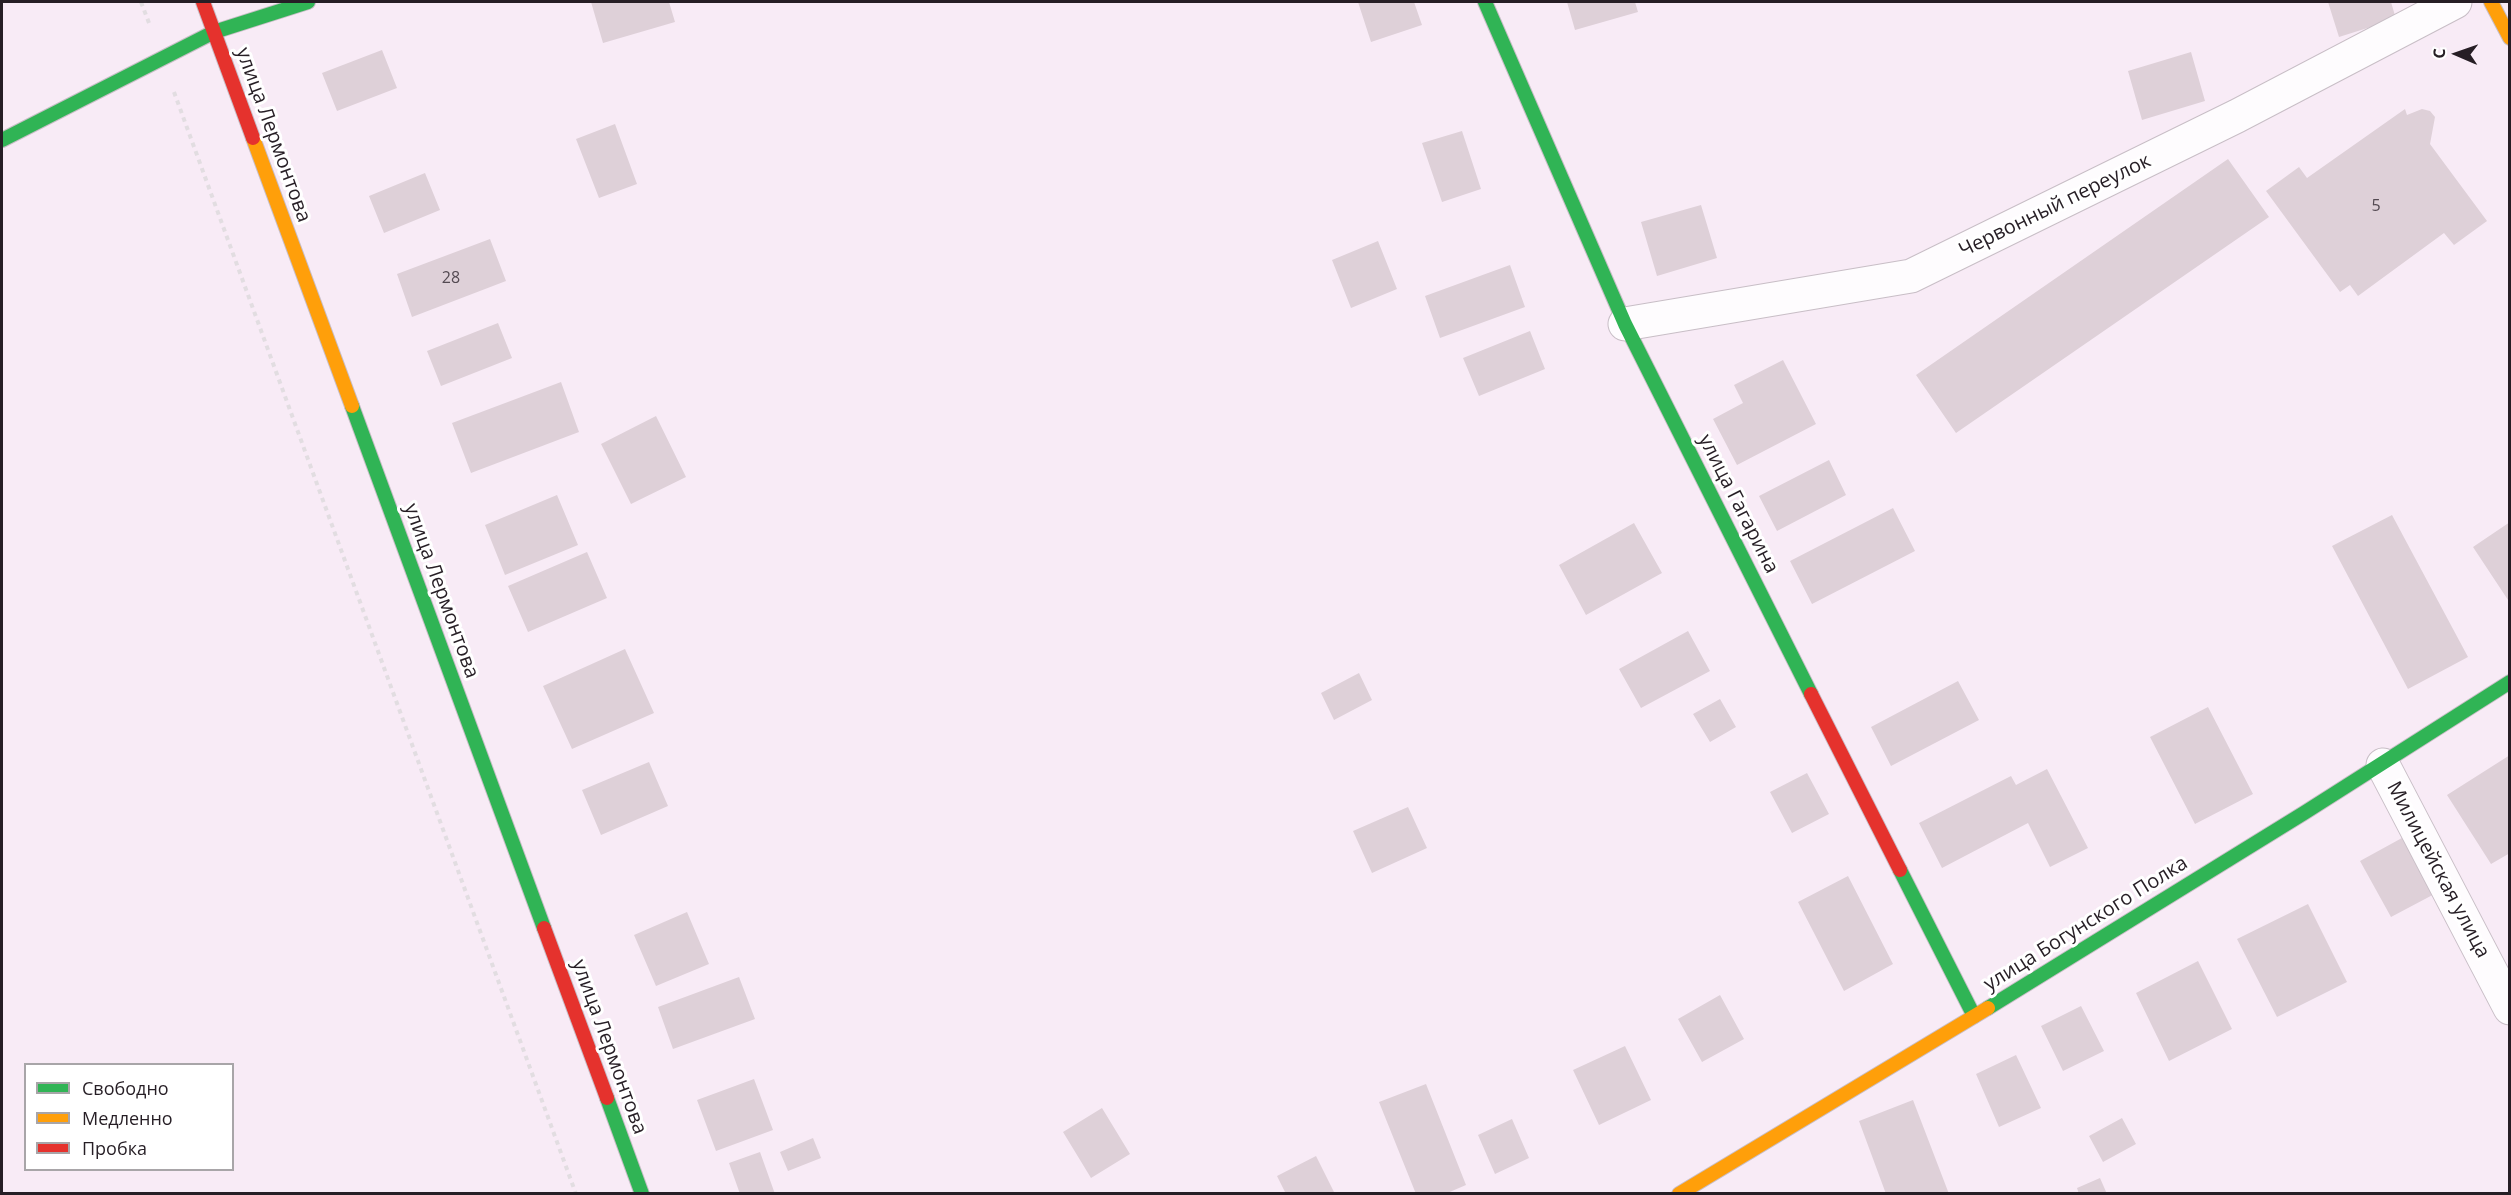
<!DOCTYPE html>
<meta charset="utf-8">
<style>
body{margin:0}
#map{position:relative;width:2511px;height:1195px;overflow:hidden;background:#f8ebf6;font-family:"Open Sans",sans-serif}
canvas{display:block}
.frame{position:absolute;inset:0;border:3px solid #261e25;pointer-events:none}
.legend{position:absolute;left:24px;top:1063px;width:210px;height:108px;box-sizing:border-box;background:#fff;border:2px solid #a8a5a8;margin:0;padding:8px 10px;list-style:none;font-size:18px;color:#261e25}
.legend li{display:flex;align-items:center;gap:12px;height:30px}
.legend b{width:30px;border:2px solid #a8a5a8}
.north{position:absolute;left:2427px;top:24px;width:60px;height:60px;-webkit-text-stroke:4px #fff;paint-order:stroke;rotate:272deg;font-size:16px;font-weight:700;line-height:24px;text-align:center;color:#261e25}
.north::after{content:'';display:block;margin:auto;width:21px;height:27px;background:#261e25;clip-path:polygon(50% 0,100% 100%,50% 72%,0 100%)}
</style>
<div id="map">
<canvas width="2511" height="1195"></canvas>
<div class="frame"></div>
<ul class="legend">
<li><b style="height:8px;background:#30b455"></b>Свободно</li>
<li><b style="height:8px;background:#ff9f0a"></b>Медленно</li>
<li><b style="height:8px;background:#e5322d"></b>Пробка</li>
</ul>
<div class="north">С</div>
</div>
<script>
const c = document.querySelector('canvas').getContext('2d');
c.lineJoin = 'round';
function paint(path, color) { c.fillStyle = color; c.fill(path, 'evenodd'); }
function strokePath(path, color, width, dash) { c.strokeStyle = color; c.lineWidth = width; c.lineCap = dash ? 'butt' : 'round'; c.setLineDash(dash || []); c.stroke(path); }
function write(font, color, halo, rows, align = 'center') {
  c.font = font + ' "Open Sans",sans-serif'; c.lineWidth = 6; c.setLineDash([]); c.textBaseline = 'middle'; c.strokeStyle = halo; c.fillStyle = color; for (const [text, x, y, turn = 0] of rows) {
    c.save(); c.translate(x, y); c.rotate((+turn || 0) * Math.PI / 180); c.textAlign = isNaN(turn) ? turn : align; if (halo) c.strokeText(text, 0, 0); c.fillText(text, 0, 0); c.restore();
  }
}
const building = new Path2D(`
 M 591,2 L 669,2 L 675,22 L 603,43 Z
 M 1358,2 L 1414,2 L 1422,25 L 1371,42 Z
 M 1567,2 L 1635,2 L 1638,12 L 1575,30 Z
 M 2328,2 L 2391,2 L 2396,19 L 2339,37 Z
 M 382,50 L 397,88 L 337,111 L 322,73 Z
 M 2191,52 L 2205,101 L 2142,120 L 2128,71 Z
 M 2405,109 L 2407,115 L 2422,109 L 2430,111 L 2435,117 L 2430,144 L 2487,221 L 2454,245 L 2444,233 L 2358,296 L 2350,285 L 2340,292 L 2266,191 L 2299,167 L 2307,178 Z
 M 615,124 L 637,184 L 599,198 L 576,139 Z
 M 1462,131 L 1481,189 L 1442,202 L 1422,143 Z
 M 2228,159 L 2269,217 L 1956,433 L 1916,375 Z
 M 425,173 L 440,210 L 384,233 L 369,196 Z
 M 1701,205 L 1717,258 L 1657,276 L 1641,222 Z
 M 490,239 L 506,281 L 412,317 L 397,274 Z
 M 1378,241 L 1397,289 L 1351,308 L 1332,260 Z
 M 1510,265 L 1525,307 L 1440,338 L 1425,296 Z
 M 498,323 L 512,358 L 441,386 L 427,351 Z
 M 1530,331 L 1545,369 L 1479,396 L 1463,358 Z
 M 1783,360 L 1816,424 L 1737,465 L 1713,419 L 1743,403 L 1734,385 Z
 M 561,382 L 579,432 L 471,473 L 452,423 Z
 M 656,416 L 686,477 L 631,504 L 601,444 Z
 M 1829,460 L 1846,495 L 1777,531 L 1759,496 Z
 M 557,495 L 578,545 L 505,575 L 485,525 Z
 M 1893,508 L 1915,551 L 1812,604 L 1790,561 Z
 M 2392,515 L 2468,657 L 2408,689 L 2332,546 Z
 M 2510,522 L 2510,603 L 2473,547 Z
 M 1634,523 L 1662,573 L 1586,615 L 1559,565 Z
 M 587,552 L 607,598 L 528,632 L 508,586 Z
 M 1688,631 L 1710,671 L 1641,708 L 1619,669 Z
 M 625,649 L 654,713 L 572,749 L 543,686 Z
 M 1359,673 L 1372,700 L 1334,720 L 1321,693 Z
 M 1958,681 L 1979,720 L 1891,766 L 1871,727 Z
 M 1720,699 L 1736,727 L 1710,742 L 1693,714 Z
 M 2208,707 L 2253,794 L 2195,824 L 2150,737 Z
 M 2510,755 L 2510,853 L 2491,864 L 2447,795 Z
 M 649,762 L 668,806 L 601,835 L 582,790 Z
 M 2047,769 L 2088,848 L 2050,867 L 2028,823 L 1942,868 L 1919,823 L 2011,776 L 2016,785 Z
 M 1807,773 L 1829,814 L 1792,833 L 1770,792 Z
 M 1408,807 L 1427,848 L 1372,873 L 1353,831 Z
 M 2411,833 L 2442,890 L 2391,917 L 2360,861 Z
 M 1848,876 L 1893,964 L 1844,991 L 1798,902 Z
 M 2308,904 L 2347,982 L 2277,1017 L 2237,939 Z
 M 687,912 L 709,964 L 656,986 L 634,935 Z
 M 2198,961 L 2232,1029 L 2169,1061 L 2136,993 Z
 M 739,977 L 755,1019 L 673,1049 L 658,1007 Z
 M 1720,995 L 1744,1039 L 1702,1062 L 1678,1019 Z
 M 2081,1006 L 2104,1051 L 2063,1071 L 2041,1026 Z
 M 1625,1046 L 1651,1100 L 1599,1125 L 1573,1070 Z
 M 2016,1055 L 2041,1108 L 1999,1127 L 1976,1074 Z
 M 754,1079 L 773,1130 L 716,1151 L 697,1100 Z
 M 1426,1084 L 1466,1185 L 1445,1194 L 1416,1194 L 1379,1102 Z
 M 1913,1100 L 1949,1194 L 1886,1194 L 1859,1121 Z
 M 1102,1108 L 1130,1154 L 1091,1178 L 1063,1132 Z
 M 2122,1118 L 2136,1144 L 2103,1162 L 2089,1136 Z
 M 1512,1119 L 1529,1158 L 1495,1174 L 1478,1135 Z
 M 813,1138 L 821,1158 L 788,1171 L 780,1152 Z
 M 760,1152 L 775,1194 L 740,1194 L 729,1163 Z
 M 1316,1156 L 1335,1194 L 1286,1194 L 1277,1176 Z
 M 2100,1178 L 2107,1194 L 2079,1194 L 2077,1188 Z`);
const path = new Path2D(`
 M 141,2 L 149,23
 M 174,92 L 576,1194`);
const street = new Path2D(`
 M 1625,324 L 1911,276 L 2237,116 L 2455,2
 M 2383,765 L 2510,1008`);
const fast = new Path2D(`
 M 1485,2 L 1625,324 L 1811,694
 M 2,140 L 214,32 L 308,2
 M 352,406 L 544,928
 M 1900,870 L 1974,1016
 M 1988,1008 L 2304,813 L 2510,682
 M 607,1098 L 642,1194`);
const slow = new Path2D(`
 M 2491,2 L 2510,38
 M 253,138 L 352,406
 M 1679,1194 L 1988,1008`);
const jam = new Path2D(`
 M 203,2 L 253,138
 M 1811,694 L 1900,870
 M 544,928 L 607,1098`);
const numberNames = [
 ["5",2376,206],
 ["28",451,278]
];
const streetNames = [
 ["улица Лермонтова",273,135,70],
 ["Червонный переулок",2055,206,-26],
 ["улица Гагарина",1738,504,63],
 ["улица Лермонтова",441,591,70],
 ["Милицейская улица",2438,870,62],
 ["улица Богунского Полка",2086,924,-32],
 ["улица Лермонтова",609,1047,70]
];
paint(building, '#ded0d8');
strokePath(street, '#c8bec6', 35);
strokePath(fast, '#c8bec6', 16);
strokePath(slow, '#c8bec6', 16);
strokePath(jam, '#c8bec6', 16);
strokePath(path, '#e2dde1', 4, [4.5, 4.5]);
strokePath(street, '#fefcfe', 33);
strokePath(fast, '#30b455', 14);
strokePath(slow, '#ff9f0a', 14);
strokePath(jam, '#e5322d', 14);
write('16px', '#544a52', null, numberNames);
write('20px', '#261e25', '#fff', streetNames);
</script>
